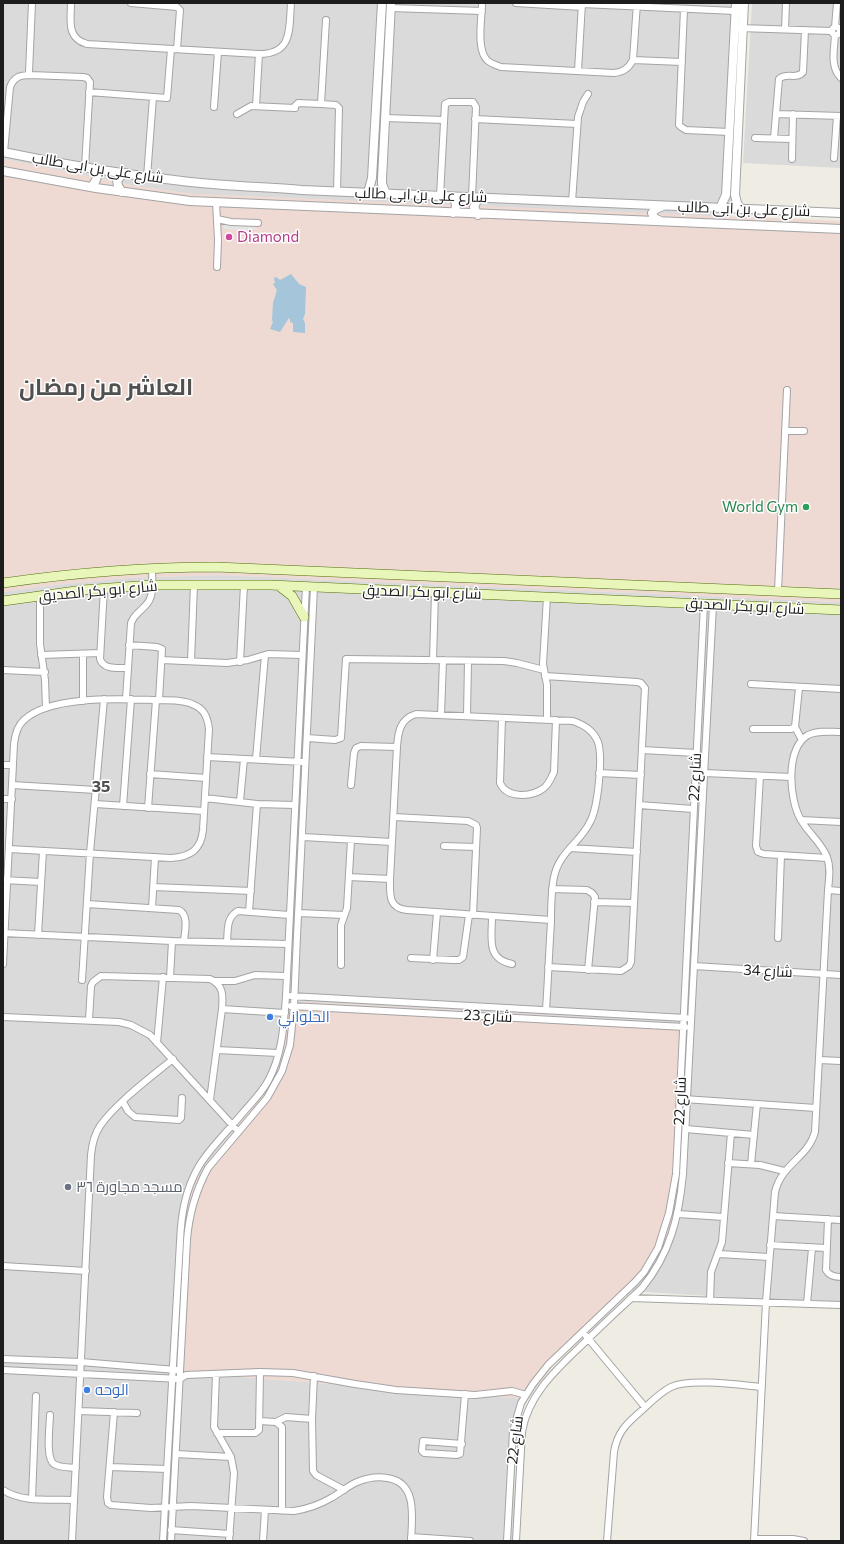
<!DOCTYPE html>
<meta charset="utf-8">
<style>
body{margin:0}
#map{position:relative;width:844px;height:1544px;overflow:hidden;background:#eeece3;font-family:Commissioner,sans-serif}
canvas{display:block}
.frame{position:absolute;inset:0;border:4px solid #1d1d1d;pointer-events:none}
</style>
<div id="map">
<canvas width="844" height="1544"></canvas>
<div class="frame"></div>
</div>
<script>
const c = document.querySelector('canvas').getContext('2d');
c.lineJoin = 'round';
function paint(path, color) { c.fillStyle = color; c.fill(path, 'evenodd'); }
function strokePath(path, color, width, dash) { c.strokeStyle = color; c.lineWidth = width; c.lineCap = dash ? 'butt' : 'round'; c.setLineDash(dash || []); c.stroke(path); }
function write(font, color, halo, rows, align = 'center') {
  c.font = font + ' Commissioner,Cairo,sans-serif'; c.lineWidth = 3; c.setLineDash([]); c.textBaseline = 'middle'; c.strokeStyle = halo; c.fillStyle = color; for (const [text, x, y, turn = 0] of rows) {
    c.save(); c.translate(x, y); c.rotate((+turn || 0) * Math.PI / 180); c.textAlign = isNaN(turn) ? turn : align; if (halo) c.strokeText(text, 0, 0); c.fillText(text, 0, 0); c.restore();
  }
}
const residential = new Path2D(`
 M 3,3 L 741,3 L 731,217 L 193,194 L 141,187 L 3,159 Z
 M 752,3 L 841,3 L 841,168 L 743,163 Z
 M 219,575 L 841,602 L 841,1304 L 630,1291 L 654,1261 L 664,1243 L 286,1037 L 282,1056 L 271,1084 L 204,1167 L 196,1181 L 189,1199 L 186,1215 L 183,1243 L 176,1372 L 527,1399 L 520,1413 L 516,1433 L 513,1541 L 3,1541 L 3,592 L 54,585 L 126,578 Z`);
const commercial = new Path2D(`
 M 3,159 L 141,187 L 193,194 L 841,221 L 841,602 L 219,575 L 126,578 L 54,585 L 3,592 Z
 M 290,1001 L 687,1023 L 680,1187 L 671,1225 L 664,1243 L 654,1261 L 643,1277 L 630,1291 L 556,1362 L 527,1399 L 176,1372 L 183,1243 L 186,1215 L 189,1199 L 196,1181 L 204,1167 L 271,1084 L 282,1056 Z`);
const parking = new Path2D(`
 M 228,218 L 256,220 L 255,230 L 224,229 L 224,222 Z`);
const water = new Path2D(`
 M 291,274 L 299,284 L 306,287 L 305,314 L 303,319 L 305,323 L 305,333 L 293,332 L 293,323 L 290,322 L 290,319 L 289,318 L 280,332 L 270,329 L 273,322 L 272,320 L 273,303 L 277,290 L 273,284 L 275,283 L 274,278 L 276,277 L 280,280 Z`);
const minor = new Path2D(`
 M 32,3 L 29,72 L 30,75 L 83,77 L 87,78 L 90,82 L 85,167
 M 71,3 C 71,20 66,38 87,44 L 259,54 C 293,54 289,29 291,3
 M 131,3 L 177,7 L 180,10 L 177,49
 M 482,3 C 482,18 476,49 487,60 C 491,64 496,65 501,67 L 614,73 C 623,72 628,69 633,60 L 637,3
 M 516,3 L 582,7
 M 582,4 L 735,11
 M 391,8 L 482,11
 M 684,9 L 679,125 L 681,127 L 686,130 L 729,132
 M832 31a4 4 0 1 1 8 0a4 4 0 1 1-8 0Z
 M 835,27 L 837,3
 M 739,28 L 831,31
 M 785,29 L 786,3
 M 835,36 C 834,50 830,67 841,78
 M 633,60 L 682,62
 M 578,71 L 582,3
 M 89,92 L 167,98 L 171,49
 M 321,104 L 336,105 L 339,108 L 337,192
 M 256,106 L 259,54
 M 295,106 L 298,103 L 321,104 L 326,20
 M 214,107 L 218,52
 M 237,114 L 251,106 L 295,108
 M 776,114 L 841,116
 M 385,118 L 444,120
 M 475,119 L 577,124
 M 755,138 L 792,139
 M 774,138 L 779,79 C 786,72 797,80 803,72 L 805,30
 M 4,152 L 10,87 C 14,77 20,75 30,75
 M 834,158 L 837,116
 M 792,159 L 793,114
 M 147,177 L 153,97
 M 440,196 L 445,104 L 449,102 L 473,102 L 476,107 L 472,197
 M 216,202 L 218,240 L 217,267
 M 572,202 L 578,117 L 583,102 L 588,94
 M 217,219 L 231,222 L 258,223
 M 785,431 L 804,431
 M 104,588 L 100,659 C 104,670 117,668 128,668
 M 778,591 L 787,390
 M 40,595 L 40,644 L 45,680 L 46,708
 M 129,645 L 157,647 L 162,649 L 159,700
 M 41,655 L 100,653
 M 162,660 L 227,663 L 248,660 L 268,654 L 302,655
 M 433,660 L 435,593
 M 191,661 L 194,585
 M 240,662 L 244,585
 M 3,670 L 45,672
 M 545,676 L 637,682 L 641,683 L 645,688 L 631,962 L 629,966 L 621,971 L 548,967
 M 751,684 L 841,689
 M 799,688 L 795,727 L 802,740
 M 126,699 L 131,623 C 135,613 139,613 145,606 C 155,597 152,581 152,569
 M 83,701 L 83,654
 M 441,715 L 443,660
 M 467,716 L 468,661
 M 502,718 L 500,783 C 507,799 532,797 544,788 C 549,784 551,778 554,772 L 556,720
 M 547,720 L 547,685 L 543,664 L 547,597
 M 753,729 L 791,729 L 795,727
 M 841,732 C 830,732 818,730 808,735 C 785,749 789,800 801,820 C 809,834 821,842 827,857 C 831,868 829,879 828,890 L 841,891
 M 307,738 L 335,740 L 341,738 L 346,659 L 504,661 L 517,663 L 544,670
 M 642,750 L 696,753
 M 207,757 L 302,762
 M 256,759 L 265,655
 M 3,765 L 13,765
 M 599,773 L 641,775
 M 705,773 L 791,777
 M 150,774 L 206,778
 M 760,776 L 756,846 L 758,852 L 764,854 L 827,858
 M 12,785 L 96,790
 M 351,785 L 354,753 L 356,748 L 361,746 L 397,747
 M 205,798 L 257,804 L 295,805
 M 3,799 L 12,799
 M 240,801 L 244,759
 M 95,804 L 204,811
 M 639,805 L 693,809
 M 123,806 L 131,699
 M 148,808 L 156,700
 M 394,817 L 468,821 L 476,825 L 477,828 L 473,915
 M 801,820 L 841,822
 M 303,837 L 392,842
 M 444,846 L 476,847
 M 570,848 L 637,852
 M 349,877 L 390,879
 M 3,880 L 41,882
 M 154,887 L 251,891
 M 552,889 L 587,890 L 592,893 L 595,897 L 588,970
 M 594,902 L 634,903
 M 87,904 L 179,910 C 189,915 185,931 184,941
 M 152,908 L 155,857
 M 249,912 L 257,804
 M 299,913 L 344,915
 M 492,917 C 492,938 486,959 512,964
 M 3,933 L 172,941 L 288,944
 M 38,935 L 43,851
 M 778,938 L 781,855
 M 227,942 C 228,931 226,917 238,911 L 289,915
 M 411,958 L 453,960 L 459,960 L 463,957 L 469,915
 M 433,960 L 437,913
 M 3,964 L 14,744 C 15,735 17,726 24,720 C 50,695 121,699 155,700 C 167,701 184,699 194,705 C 205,709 208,719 209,729 L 203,830 C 201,850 190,857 171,858 L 9,849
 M 341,965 L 341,925 L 347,908 L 351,840
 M 694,966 L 841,975
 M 170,978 L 172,941
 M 82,980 L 90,853 L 104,699
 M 215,981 L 235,981 L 255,975 L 286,976
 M 291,996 L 686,1018
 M 291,1006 L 685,1027
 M 222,1009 L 285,1013
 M 546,1010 C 548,981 549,952 551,922 C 551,908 551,892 554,877 C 559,852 580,843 590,822 C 598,808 603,757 598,742 C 593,730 584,725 573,721 L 416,714 C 400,719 398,732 397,747 L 390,879 C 390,894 388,908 407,910 L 551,920
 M 3,1017 L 119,1022 L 131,1025 L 150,1035 L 235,1128
 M 89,1020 L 91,986 L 93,982 L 101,976 L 210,979 C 224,985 223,996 222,1009 L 210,1100
 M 157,1043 L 163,977
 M 217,1050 L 278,1053
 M 819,1060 L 841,1061
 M 684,1099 L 816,1108
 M 123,1102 L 128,1111 L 135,1117 L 179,1120 L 181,1118 L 182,1098
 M 686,1129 L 754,1135
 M 728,1163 L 760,1165 L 784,1171
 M 751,1164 L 757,1104
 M 678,1214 L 724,1217
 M 773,1216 L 841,1220
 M 828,1219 L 826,1270 C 829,1276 835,1277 841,1277
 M 770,1245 L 826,1248
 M 719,1254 L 769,1257
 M 3,1266 L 86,1271
 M 631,1298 L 841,1305
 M 710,1301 L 711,1272 L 722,1242 L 731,1133
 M 807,1304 L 812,1248
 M 586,1336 L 645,1407
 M 3,1359 L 81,1362 L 176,1370
 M 3,1370 L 180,1379 L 186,1375 L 260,1372 L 293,1373 L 355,1384 L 396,1390 L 475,1395 L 512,1391 L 526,1395
 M 216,1374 L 214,1427 L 231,1457 L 234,1473 L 229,1541
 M 314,1376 L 312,1419 L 313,1471 L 316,1475 L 344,1490
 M 79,1411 L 137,1413
 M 114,1412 L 107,1497 L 108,1503 L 111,1505 L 151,1508 L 191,1506 L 294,1511 C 307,1509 319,1505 331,1498 C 340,1493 348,1486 357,1482 C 367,1478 377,1476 387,1478 C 418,1482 412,1518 411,1541
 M 50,1415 C 50,1425 45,1458 54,1464 C 60,1468 69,1467 76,1468
 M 259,1421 L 276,1422 L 282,1427 L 282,1511
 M 276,1422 L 286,1417 L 312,1419
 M 217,1433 L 255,1433 L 259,1430 L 260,1372
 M 462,1444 L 423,1441 L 422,1451 L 424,1453 L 457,1455 L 460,1454 L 465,1394
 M 176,1454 L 231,1457
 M 110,1467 L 167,1469
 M 3,1490 C 23,1503 51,1499 74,1500
 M 32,1499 L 36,1396
 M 171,1530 L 230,1534
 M 411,1537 L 470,1541
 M 754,1539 L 793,1539 L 804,1541
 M 72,1541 L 91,1155 C 92,1145 94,1135 100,1126 C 115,1104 151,1077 173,1059
 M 163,1541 L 180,1242 C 181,1215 185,1190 199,1166 C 210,1148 227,1132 241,1115 C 250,1104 261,1094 268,1081 C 282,1056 284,1025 286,996 L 306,586
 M 171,1541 L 187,1240 C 189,1214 195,1192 208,1168 L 267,1098 L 282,1071 L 290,1045 L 294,1006 L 297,936 L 314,587
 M 263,1541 L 265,1510
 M 507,1541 L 513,1431 L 521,1403 L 533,1384 L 548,1365 L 635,1282 L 644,1272 L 658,1248 L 669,1213 L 676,1174 L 704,604
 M 516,1541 L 522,1432 C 528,1394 558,1368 584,1343 C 603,1324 623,1306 642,1288 C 670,1254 679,1217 683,1174 L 713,605
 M 607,1541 L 614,1452 C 617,1433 626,1424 640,1412 C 649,1404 659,1393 671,1387 C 689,1378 740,1385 762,1387
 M 754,1541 L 766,1302 L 775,1192 C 782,1163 808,1158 815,1132 L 828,890`);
const tertiary = new Path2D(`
 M 3,152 C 65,165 127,175 190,182 C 227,186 264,187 302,190 L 841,213
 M 3,171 L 96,188 L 190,201 L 841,229
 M 91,187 C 97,181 99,176 95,169
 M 122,192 L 118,186 L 117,180 L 122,175 L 126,173
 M 368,193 L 372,178 L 382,3
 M 386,194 L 382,184 L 382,179 L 391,3
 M 478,198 L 474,207 L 478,215
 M 720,208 L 726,195 L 736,3
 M 741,209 L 737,203 L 735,195 L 744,3
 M 453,213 C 458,208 456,202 453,197
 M 661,221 L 654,218 L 652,213 L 656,209 L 663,206`);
const secondary = new Path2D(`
 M 3,583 C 73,573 145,567 216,567 L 841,594
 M 279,586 L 292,596 L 304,617
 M 3,601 L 83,590 L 152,585 L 270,585 L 841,610`);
const markers = [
 [229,237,4,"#d1479c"],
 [806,507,4,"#2e9e5b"],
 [270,1017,4,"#3f7fe0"],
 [68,1187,4,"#6b7280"],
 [87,1390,4,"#3f7fe0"]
];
const streetNames = [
 ["شارع على بن ابى طالب",98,168,9],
 ["شارع على بن ابى طالب",421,195,2],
 ["شارع على بن ابى طالب",744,209,2],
 ["شارع ابو بكر الصديق",98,591,-5],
 ["شارع ابو بكر الصديق",422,592,2],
 ["شارع ابو بكر الصديق",745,606,3],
 ["شارع 22",695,777,-87],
 ["شارع 34",768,971,3],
 ["شارع 23",488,1016,3],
 ["شارع 22",680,1101,-88],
 ["شارع 22",515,1440,-83]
];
const hotelNames = [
 ["Diamond",237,237]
];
const leisureNames = [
 ["World Gym",798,507]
];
const shopNames = [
 ["الحلواني",278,1017],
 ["الوحه",95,1390]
];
const worshipNames = [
 ["مسجد مجاورة ٣٦",76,1187]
];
const neighbourhoodNames = [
 ["35",101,787]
];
const townNames = [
 ["العاشر من رمضان",106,387]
];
paint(residential, '#dbdada');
paint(commercial, '#eed9d3');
paint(parking, '#e5e5e5');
paint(water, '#a5c5da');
strokePath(minor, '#a4a4a4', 8);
strokePath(tertiary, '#a4a4a4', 10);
strokePath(secondary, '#526e0a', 10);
strokePath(minor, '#fff', 6);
strokePath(tertiary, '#fff', 8);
strokePath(secondary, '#e8f6b9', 9);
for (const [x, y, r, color] of markers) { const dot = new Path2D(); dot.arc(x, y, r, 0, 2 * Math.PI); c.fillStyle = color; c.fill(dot); strokePath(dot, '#fff', 1.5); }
write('15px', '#1d1d1d', '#fff', streetNames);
write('15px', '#b23c85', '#fff', hotelNames, 'left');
write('15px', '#27864d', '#fff', leisureNames, 'right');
write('15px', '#366cbe', '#fff', shopNames, 'left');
write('15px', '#5b616d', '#fff', worshipNames, 'left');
write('bold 16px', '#505050', '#fff', neighbourhoodNames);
write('bold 23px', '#505050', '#fff', townNames);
</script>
